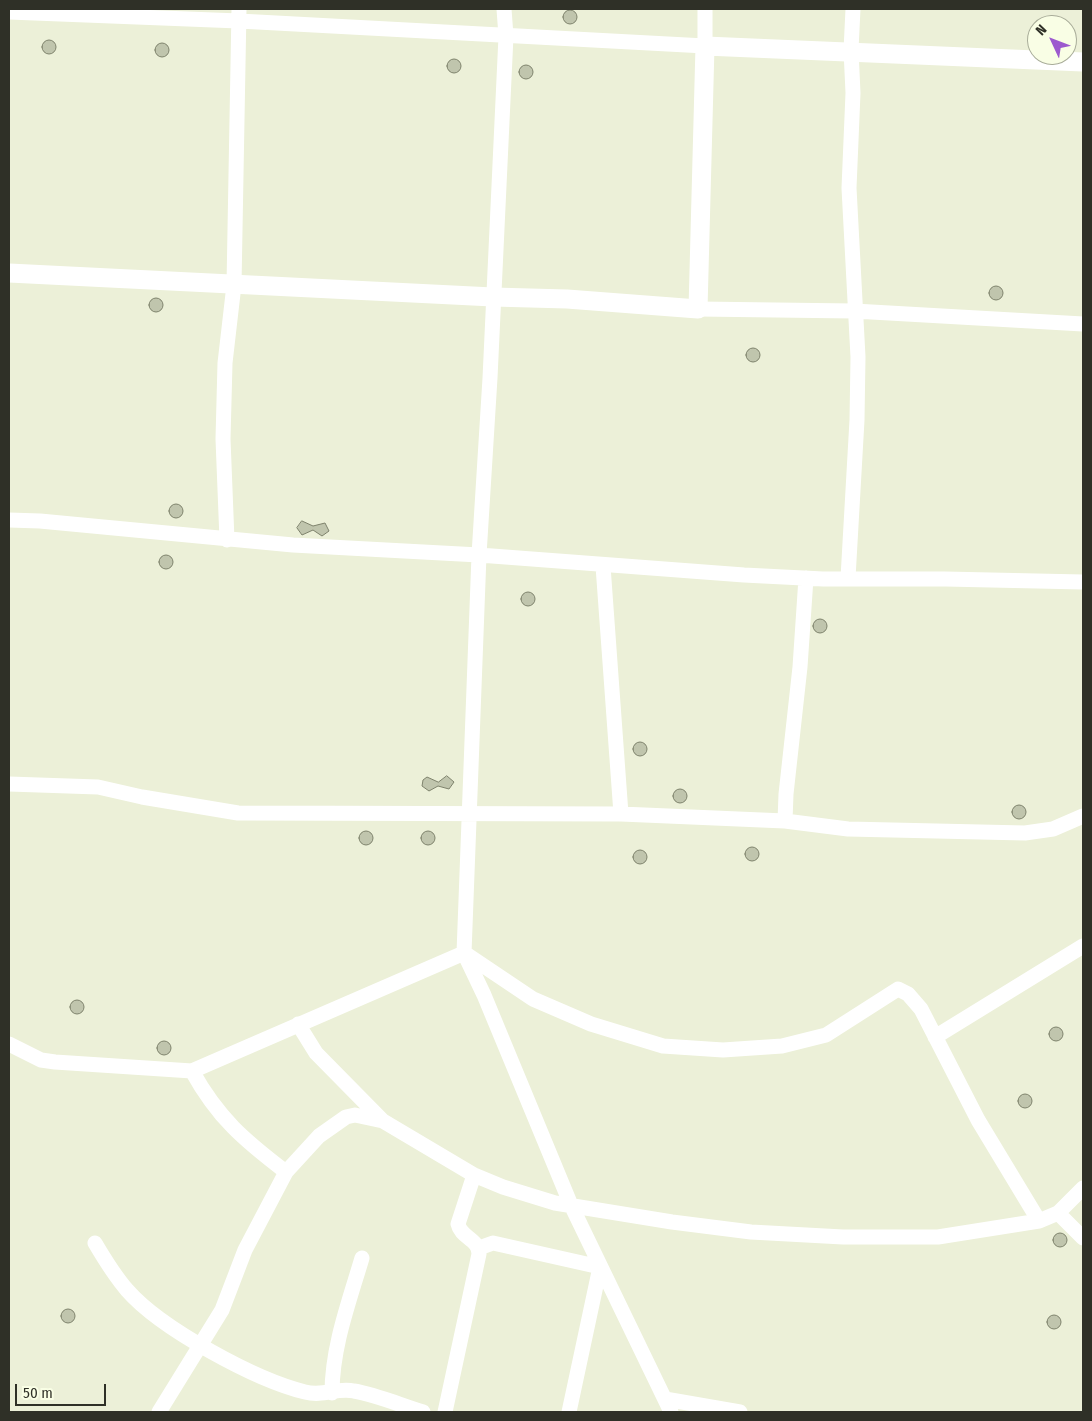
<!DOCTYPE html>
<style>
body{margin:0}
#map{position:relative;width:1092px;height:1421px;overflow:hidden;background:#ecf0d8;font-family:"Fira Sans Condensed",sans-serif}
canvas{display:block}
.frame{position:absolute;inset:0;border:10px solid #2f3027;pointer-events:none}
.north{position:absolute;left:1027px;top:15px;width:50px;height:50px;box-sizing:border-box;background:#f9fee5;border:1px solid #a8ac99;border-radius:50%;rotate:313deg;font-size:14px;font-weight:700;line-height:20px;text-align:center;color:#2f3027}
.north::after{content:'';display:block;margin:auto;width:18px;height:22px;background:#9c59ce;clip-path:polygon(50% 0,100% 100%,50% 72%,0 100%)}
.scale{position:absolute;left:15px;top:1384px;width:91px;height:22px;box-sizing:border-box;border:2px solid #2f3027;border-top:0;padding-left:6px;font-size:15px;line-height:18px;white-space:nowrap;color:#2f3027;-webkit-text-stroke:4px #f9fee5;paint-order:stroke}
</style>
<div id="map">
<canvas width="1092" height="1421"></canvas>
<div class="frame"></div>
<div class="north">N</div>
<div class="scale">50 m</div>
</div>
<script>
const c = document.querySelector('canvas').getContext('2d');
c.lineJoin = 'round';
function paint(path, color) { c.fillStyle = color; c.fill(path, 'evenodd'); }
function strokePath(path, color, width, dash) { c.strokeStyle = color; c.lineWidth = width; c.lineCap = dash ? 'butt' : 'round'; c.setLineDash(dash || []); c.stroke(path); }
const building = new Path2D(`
 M563 17a7 7 0 1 1 14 0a7 7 0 1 1-14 0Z
 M42 47a7 7 0 1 1 14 0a7 7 0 1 1-14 0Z
 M155 50a7 7 0 1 1 14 0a7 7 0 1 1-14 0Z
 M447 66a7 7 0 1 1 14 0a7 7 0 1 1-14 0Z
 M519 72a7 7 0 1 1 14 0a7 7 0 1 1-14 0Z
 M989 293a7 7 0 1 1 14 0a7 7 0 1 1-14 0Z
 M149 305a7 7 0 1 1 14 0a7 7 0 1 1-14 0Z
 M746 355a7 7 0 1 1 14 0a7 7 0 1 1-14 0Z
 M169 511a7 7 0 1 1 14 0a7 7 0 1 1-14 0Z
 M 302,521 L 313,526 L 325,523 L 329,531 L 322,536 L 313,530 L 302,535 L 297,528 Z
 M159 562a7 7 0 1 1 14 0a7 7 0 1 1-14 0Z
 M521 599a7 7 0 1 1 14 0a7 7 0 1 1-14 0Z
 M813 626a7 7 0 1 1 14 0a7 7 0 1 1-14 0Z
 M633 749a7 7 0 1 1 14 0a7 7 0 1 1-14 0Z
 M 447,776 L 454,782 L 449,789 L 438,786 L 429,791 L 422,786 L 423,780 L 427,777 L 438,782 Z
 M673 796a7 7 0 1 1 14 0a7 7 0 1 1-14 0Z
 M1012 812a7 7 0 1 1 14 0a7 7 0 1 1-14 0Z
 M359 838a7 7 0 1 1 14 0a7 7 0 1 1-14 0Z
 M421 838a7 7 0 1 1 14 0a7 7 0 1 1-14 0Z
 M745 854a7 7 0 1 1 14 0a7 7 0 1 1-14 0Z
 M633 857a7 7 0 1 1 14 0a7 7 0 1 1-14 0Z
 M70 1007a7 7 0 1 1 14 0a7 7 0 1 1-14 0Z
 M1049 1034a7 7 0 1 1 14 0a7 7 0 1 1-14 0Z
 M157 1048a7 7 0 1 1 14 0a7 7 0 1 1-14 0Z
 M1018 1101a7 7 0 1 1 14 0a7 7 0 1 1-14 0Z
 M1053 1240a7 7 0 1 1 14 0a7 7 0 1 1-14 0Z
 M61 1316a7 7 0 1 1 14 0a7 7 0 1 1-14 0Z
 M1047 1322a7 7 0 1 1 14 0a7 7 0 1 1-14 0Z`);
const minor = new Path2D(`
 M 504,9 L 506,36 L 490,378 L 479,555 L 464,953 L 484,995 L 571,1205 L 671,1412
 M 9,12 L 239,21 L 705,46 L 705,9
 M 698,309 L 854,311 L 1083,324
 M 9,520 L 40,521 L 293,545 L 479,555 L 744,575 L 823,579 L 945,579 L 1083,582
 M 227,540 L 223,439 L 225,363 L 234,285 L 239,9
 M 603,566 L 621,814
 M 848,578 L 857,420 L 858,357 L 849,188 L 853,93 L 851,50 L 853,9
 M 9,784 L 98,787 L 142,797 L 238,813 L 621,814 L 785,821 L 848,829 L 1025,833 L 1053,829 L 1083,816
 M 785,821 L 786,794 L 800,667 L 806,578
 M 466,954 L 533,999 L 591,1024 L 663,1046 L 723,1050 L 782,1046 L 826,1035 L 898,989 L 908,994 L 921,1009 L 978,1120 L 1039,1221
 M 298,1024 L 316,1053 L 382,1120
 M 935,1037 L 1083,946
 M 9,1044 L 41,1060 L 55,1062 L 192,1071 L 464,953
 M 192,1071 C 218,1118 244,1140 286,1172
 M 1058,1213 L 1083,1238
 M 95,1243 C 105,1260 115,1276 127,1290 C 161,1329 256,1380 305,1392 C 324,1397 337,1387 354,1391 C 377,1395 400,1405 423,1412
 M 479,1248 L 493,1243 L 600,1267 L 569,1412
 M 332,1393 C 332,1347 349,1302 362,1258
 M 665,1399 L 740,1412
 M 159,1412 L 222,1310 L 245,1250 L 286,1172 L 319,1136 L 346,1117 L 355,1115 L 383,1121 L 474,1175 L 503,1187 L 555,1203 L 672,1222 L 751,1232 L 843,1237 L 938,1237 L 1039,1221 L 1058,1213 L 1083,1188
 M 445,1412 L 479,1254 C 479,1239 461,1238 458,1224 L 474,1175`);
const tertiary = new Path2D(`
 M 9,273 L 493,297 L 567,299 L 698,309 L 705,46 L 1083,62`);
paint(building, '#c0c5ad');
strokePath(building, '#7e826c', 1);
strokePath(minor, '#fff', 15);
strokePath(tertiary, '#fff', 19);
</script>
